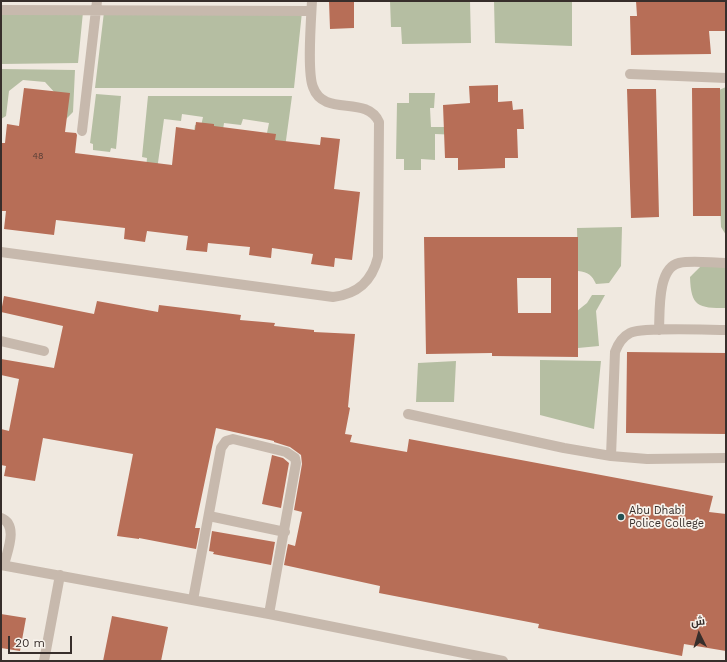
<!DOCTYPE html>
<meta charset="utf-8">
<style>
body{margin:0}
#map{position:relative;width:727px;height:662px;overflow:hidden;background:#f0e9e0;font-family:"Work Sans",Cairo,sans-serif}
canvas{display:block}
.frame{position:absolute;inset:0;border:2px solid #372e2b;pointer-events:none}
.north{position:absolute;left:679px;top:614px;width:40px;height:40px;-webkit-text-stroke:3px #f8f3ec;paint-order:stroke;rotate:355deg;font-size:11px;font-weight:700;line-height:16px;text-align:center;color:#372e2b}
.north::after{content:'';display:block;margin:auto;width:14px;height:18px;background:#372e2b;clip-path:polygon(50% 0,100% 100%,50% 72%,0 100%)}
.scale{position:absolute;left:8px;top:636px;width:64px;height:18px;box-sizing:border-box;border:2px solid #372e2b;border-top:0;padding-left:5px;font-size:12px;line-height:14px;white-space:nowrap;color:#372e2b;-webkit-text-stroke:3px #f8f3ec;paint-order:stroke}
</style>
<div id="map">
<canvas width="727" height="662"></canvas>
<div class="frame"></div>
<div class="north">ش</div>
<div class="scale">20 m</div>
</div>
<script>
const c = document.querySelector('canvas').getContext('2d');
c.lineJoin = 'round';
function paint(path, color) { c.fillStyle = color; c.fill(path, 'evenodd'); }
function strokePath(path, color, width, dash) { c.strokeStyle = color; c.lineWidth = width; c.lineCap = dash ? 'butt' : 'round'; c.setLineDash(dash || []); c.stroke(path); }
function write(font, color, halo, rows, align = 'center') {
  c.font = font + ' "Work Sans",sans-serif'; c.lineWidth = 3.5; c.setLineDash([]); c.textBaseline = 'middle'; c.strokeStyle = halo; c.fillStyle = color; for (const [text, x, y, turn = 0] of rows) {
    c.save(); c.translate(x, y); c.rotate((+turn || 0) * Math.PI / 180); c.textAlign = isNaN(turn) ? turn : align; if (halo) c.strokeText(text, 0, 0); c.fillText(text, 0, 0); c.restore();
  }
}
const green = new Path2D(`
 M 390,1 L 470,1 L 471,43 L 402,44 L 401,27 L 391,27 Z
 M 494,1 L 572,1 L 572,46 L 495,43 Z
 M 83,12 L 78,63 L 1,64 L 1,13 Z
 M 104,12 L 302,12 L 294,88 L 95,88 Z
 M 1,69 L 75,70 L 73,112 L 62,123 L 56,94 L 45,82 L 23,80 L 9,91 L 6,116 L 1,119 Z
 M 726,87 L 726,235 L 721,227 L 716,98 L 719,90 Z
 M 409,93 L 435,93 L 434,108 L 430,108 L 431,127 L 460,127 L 460,135 L 435,134 L 435,160 L 421,159 L 421,170 L 404,170 L 404,159 L 396,159 L 397,103 L 409,103 Z
 M 96,94 L 121,96 L 116,149 L 111,148 L 110,152 L 93,150 L 93,144 L 90,143 Z
 M 148,96 L 292,96 L 281,177 L 266,138 L 269,123 L 243,119 L 241,125 L 224,123 L 217,171 L 188,174 L 195,125 L 201,126 L 203,117 L 182,114 L 181,121 L 164,119 L 157,170 L 146,169 L 147,158 L 142,157 Z
 M 622,227 L 621,266 L 609,283 L 596,284 C 592,275 588,272 578,271 L 577,228 Z
 M 726,264 L 726,308 C 698,308 691,307 690,277 L 701,266 Z
 M 592,295 L 605,295 L 596,311 L 599,346 L 578,348 L 577,311 L 587,303 Z
 M 540,360 L 601,361 L 594,429 L 540,415 Z
 M 456,361 L 454,402 L 416,402 L 418,363 Z`);
const building = new Path2D(`
 M 329,1 L 354,1 L 354,28 L 330,29 Z
 M 636,1 L 726,1 L 726,31 L 709,31 L 711,54 L 631,55 L 630,16 L 637,16 Z
 M 498,85 L 498,102 L 512,101 L 513,110 L 523,109 L 524,129 L 517,129 L 518,158 L 505,158 L 505,168 L 458,170 L 458,158 L 445,158 L 443,105 L 470,103 L 469,86 Z
 M 24,88 L 70,93 L 65,132 L 76,133 L 77,135 L 75,153 L 172,165 L 176,127 L 195,130 L 196,122 L 214,124 L 214,126 L 276,134 L 275,140 L 320,145 L 321,137 L 340,139 L 334,189 L 360,192 L 352,260 L 335,258 L 334,267 L 311,264 L 313,254 L 272,248 L 271,258 L 249,255 L 250,247 L 208,243 L 207,252 L 186,250 L 188,236 L 147,231 L 145,242 L 124,239 L 125,228 L 56,220 L 54,235 L 4,229 L 6,211 L 1,211 L 1,143 L 5,143 L 7,124 L 19,126 Z
 M 692,88 L 720,88 L 721,216 L 693,216 Z
 M 627,89 L 656,89 L 659,217 L 631,218 Z
 M 424,237 L 578,237 L 578,357 L 492,356 L 492,353 L 426,354 ZM 517,278 L 551,278 L 551,313 L 518,313 Z
 M 4,296 L 94,314 L 97,301 L 158,312 L 159,305 L 241,315 L 240,320 L 275,323 L 274,326 L 314,330 L 314,332 L 355,334 L 348,407 L 350,408 L 345,434 L 352,435 L 350,442 L 407,452 L 409,439 L 713,496 L 709,512 L 726,514 L 726,651 L 684,644 L 682,656 L 538,628 L 539,624 L 379,593 L 380,586 L 284,565 L 288,544 L 295,546 L 302,512 L 294,510 L 302,464 L 301,455 L 290,447 L 274,442 L 274,441 L 216,428 L 195,528 L 200,528 L 196,549 L 139,538 L 139,539 L 117,536 L 133,454 L 43,438 L 35,481 L 4,476 L 6,466 L 1,465 L 1,429 L 9,431 L 19,379 L 1,375 L 1,359 L 54,368 L 63,326 L 1,312 Z
 M 627,352 L 726,353 L 726,434 L 626,433 Z
 M 272,455 L 283,458 L 289,463 L 281,508 L 262,504 Z
 M 212,531 L 275,542 L 271,565 L 213,554 L 214,552 L 209,551 Z
 M 1,614 L 26,618 L 20,651 L 1,648 Z
 M 112,616 L 168,627 L 161,661 L 103,661 Z`);
const minor = new Path2D(`
 M 1,10 L 311,11
 M 630,74 L 726,78
 M 82,131 L 97,1
 M 1,252 L 333,297 C 358,294 372,281 378,257 L 379,122 C 366,94 324,118 313,87 C 307,72 311,20 312,1
 M 659,330 C 660,312 657,268 679,263 C 693,260 711,263 726,263
 M 1,341 L 44,351
 M 408,414 L 564,448 L 611,456 L 647,459 L 726,458
 M 611,456 L 615,352 C 618,344 622,337 630,333 C 643,327 708,330 726,330
 M 209,516 L 285,532
 M 1,518 C 19,525 7,552 4,565
 M 1,565 L 269,614 L 503,661
 M 193,600 L 221,448 L 226,441 L 233,439 L 286,452 L 295,458 L 296,463 L 269,614
 M 44,661 L 60,575`);
const markers = [
 [621,517,4,"#255153"]
];
const numberNames = [
 ["48",38,156]
];
const poiNames = [
 ["Abu Dhabi",629,511],
 ["Police College",629,524]
];
paint(green, '#b5bea2');
paint(building, '#b76e57');
strokePath(minor, '#c7b9ad', 10);
for (const [x, y, r, color] of markers) { const dot = new Path2D(); dot.arc(x, y, r, 0, 2 * Math.PI); c.fillStyle = color; c.fill(dot); strokePath(dot, '#f8f3ec', 1.5); }
write('9px', '#573e36', null, numberNames);
write('11px', '#372e2b', '#f8f3ec', poiNames, 'left');
</script>
